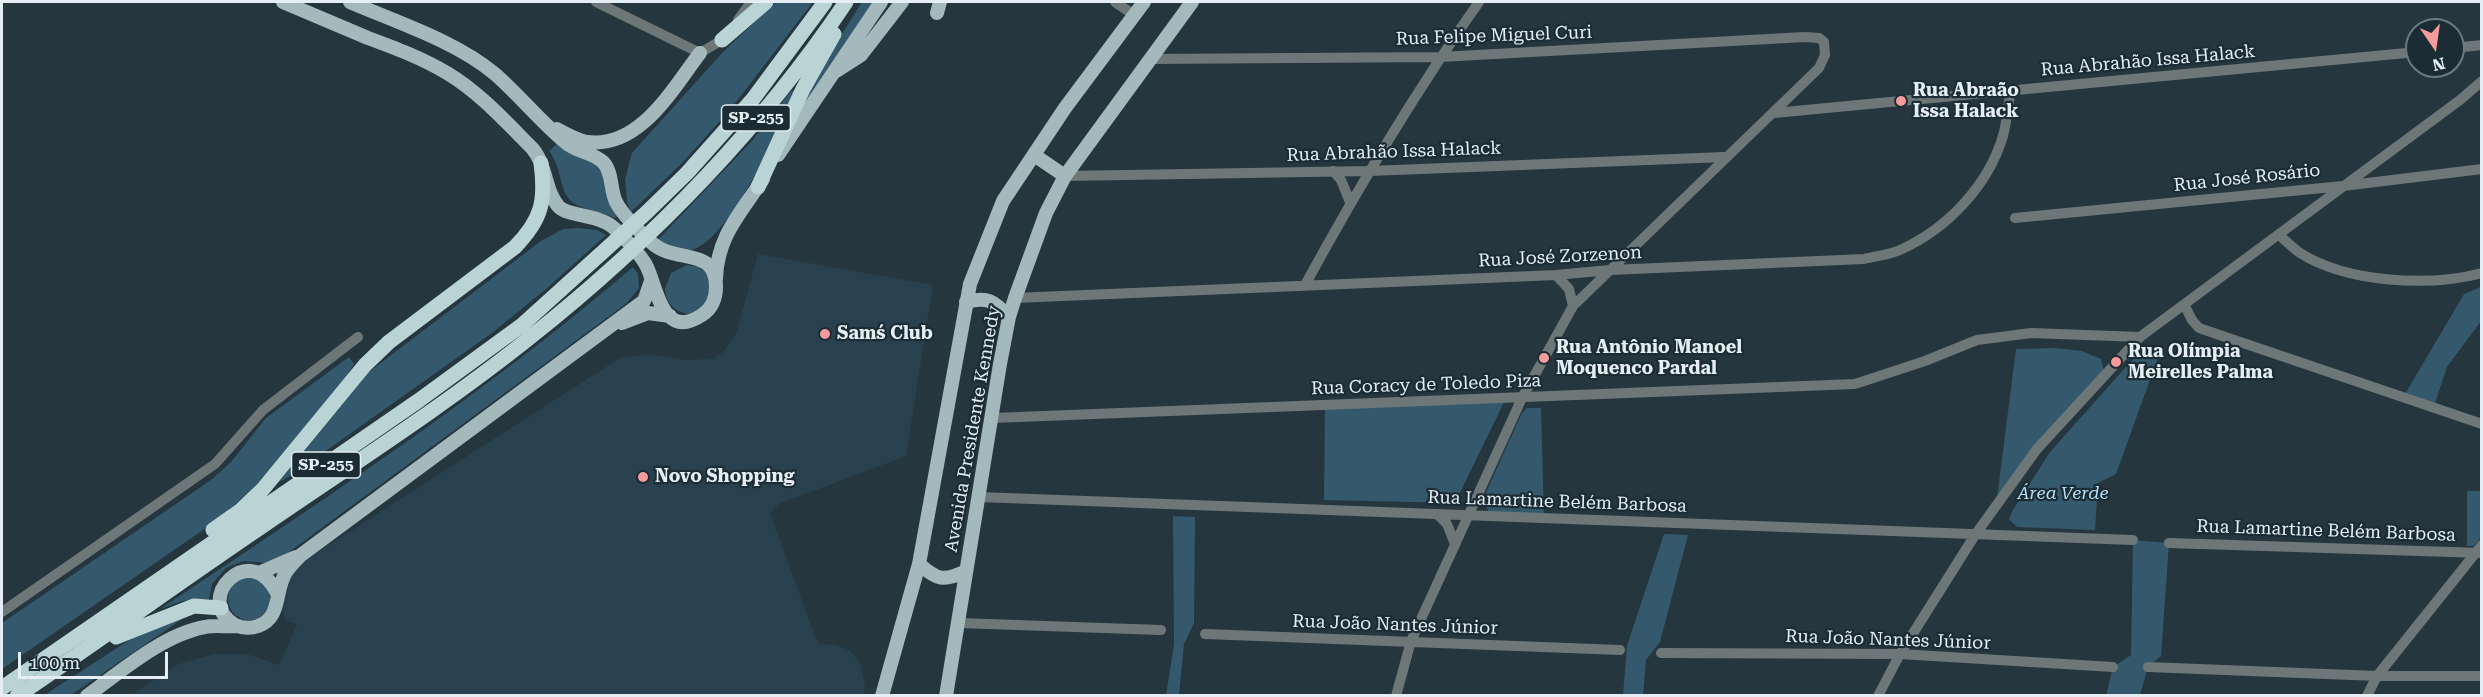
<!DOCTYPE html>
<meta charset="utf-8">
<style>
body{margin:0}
#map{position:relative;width:2483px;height:697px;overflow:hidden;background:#25363f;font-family:"Roboto Serif",serif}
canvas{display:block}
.frame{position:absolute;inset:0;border:3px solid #e4eef4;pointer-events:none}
.north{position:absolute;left:2405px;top:18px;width:60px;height:60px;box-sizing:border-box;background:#1c2c35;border:2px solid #6c7a81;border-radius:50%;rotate:167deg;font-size:16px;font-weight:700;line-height:24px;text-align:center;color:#e4eef4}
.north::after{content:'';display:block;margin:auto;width:21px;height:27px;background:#f59b9c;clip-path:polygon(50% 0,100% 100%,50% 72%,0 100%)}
.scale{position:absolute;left:18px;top:652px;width:150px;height:27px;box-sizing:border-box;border:3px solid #e4eef4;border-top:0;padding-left:8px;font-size:18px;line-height:21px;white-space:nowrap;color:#e4eef4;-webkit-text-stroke:4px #1c2c35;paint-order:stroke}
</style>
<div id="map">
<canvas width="2483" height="697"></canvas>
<div class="frame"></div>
<div class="north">N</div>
<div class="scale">100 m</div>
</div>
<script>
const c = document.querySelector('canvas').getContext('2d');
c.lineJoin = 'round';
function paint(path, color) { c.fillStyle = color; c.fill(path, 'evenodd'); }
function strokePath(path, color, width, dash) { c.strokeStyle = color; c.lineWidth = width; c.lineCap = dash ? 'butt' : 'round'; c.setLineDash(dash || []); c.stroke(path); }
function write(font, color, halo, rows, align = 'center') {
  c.font = font + ' "Roboto Serif",serif'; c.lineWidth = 4.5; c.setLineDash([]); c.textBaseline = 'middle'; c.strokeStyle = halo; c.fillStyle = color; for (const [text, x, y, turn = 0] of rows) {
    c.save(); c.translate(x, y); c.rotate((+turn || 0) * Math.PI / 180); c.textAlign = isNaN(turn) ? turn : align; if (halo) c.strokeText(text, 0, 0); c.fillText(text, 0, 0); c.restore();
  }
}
const built = new Path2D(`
 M 758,254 L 933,285 L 906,456 L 779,504 L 770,513 L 816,639 L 820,644 L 836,645 L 849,650 L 860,662 L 865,686 L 864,695 L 130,696 L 179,664 L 213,654 L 247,654 L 279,665 L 297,624 L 287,621 L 283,615 L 281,601 L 285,585 L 299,564 L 620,358 L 647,354 L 686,360 L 713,359 L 723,352 L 736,334 Z`);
const green = new Path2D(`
 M 776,2 L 813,2 L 730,110 L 682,163 L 631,212 L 627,202 L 625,179 L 632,153 L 723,52 Z
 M 862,2 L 876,2 L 794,126 L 810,85 Z
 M 798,90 C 781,124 729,242 691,250 C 680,253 666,246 655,243 L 751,142 L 791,91 Z
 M 557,144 L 567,151 L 601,167 L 620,214 L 615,218 C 602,212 587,211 575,204 C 559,196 563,168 549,151 Z
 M 578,228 L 597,230 L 606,235 L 546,289 L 492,333 L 289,477 L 279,482 L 369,372 L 541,241 L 563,229 Z
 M 687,265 L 699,267 L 708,274 L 711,302 L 691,314 C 676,313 666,304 665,289 L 671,273 Z
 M 633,267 L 638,274 L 639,288 L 627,303 L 285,555 L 266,563 L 244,561 L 226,568 L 212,584 L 209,599 L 182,601 L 160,609 C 322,501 485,394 633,267 Z
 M 2481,287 L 2481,321 L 2447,367 L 2432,412 L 2401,401 L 2464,294 Z
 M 2147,347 L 2160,352 L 2116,474 L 2098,483 L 2095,530 L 2017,527 L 2009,519 L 2013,510 L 2050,452 L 2133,359 Z
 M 2055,348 L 2082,351 L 2101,359 L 2105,375 L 1997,498 L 2016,349 Z
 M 349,357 L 354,364 L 344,380 C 302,432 268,479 216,521 L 2,669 L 2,623 L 211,480 L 231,462 L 266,418 Z
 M 1507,396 L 1455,503 L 1324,500 L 1325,406 Z
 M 1527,408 L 1541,408 L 1544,519 L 1491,517 L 1483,499 L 1522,413 Z
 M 2481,488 L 2481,537 L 2474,546 L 2467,546 L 2467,491 L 2480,491 Z
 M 1173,516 L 1195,517 L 1194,623 L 1184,644 L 1179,695 L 1166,696 L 1174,644 Z
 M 1664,534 L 1688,535 L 1660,642 L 1646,660 L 1643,695 L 1623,695 L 1627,646 Z
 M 2133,540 L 2169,543 L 2161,656 L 2148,667 L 2140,695 L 2106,696 L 2113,667 L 2131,655 Z
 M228 599a21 21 0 1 1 42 0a21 21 0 1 1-42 0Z
 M 191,613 L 71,695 L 43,696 L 137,635 Z`);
const minor = new Path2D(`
 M 596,2 L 700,53 L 722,40 L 727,35
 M 1115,2 L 1134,15
 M 738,20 L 751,2
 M 2453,48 L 2482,45
 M 1150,59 L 1440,57 L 1805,37 L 1819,38 L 1824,42 L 1825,55 L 1819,68 L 1573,306 L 1522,398 L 1411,641 L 1396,696
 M 1774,113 L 2417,52
 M 1333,171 L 1341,180 L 1350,202
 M 1065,176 L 1370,171 L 1724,157
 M 2015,218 L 2343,186 L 2482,169
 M 2279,235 C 2286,241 2293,248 2300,253 C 2348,283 2429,287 2482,273
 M 1556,275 L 1569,289 L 1573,306
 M 1305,285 C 1358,188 1415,92 1479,2
 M 1015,298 L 1556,275 L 1610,270 L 1864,259 C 1876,256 1889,255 1900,250 C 1947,229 1988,186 2003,136 C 2007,121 2008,105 2011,90
 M 2185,306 L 2192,320 L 2199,328 L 2482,424
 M 993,418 L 1855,384 L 1925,361 L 1977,340 L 2031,333 L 2140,337
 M 979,497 L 2133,540
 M 1437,514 L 1447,524 L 1455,544
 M 2169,543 L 2482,553
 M 2,612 L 215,464 L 263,410 L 358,337
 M 959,623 L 1161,630
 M 1205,634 L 1620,650
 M 1661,653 L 1900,654 L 2113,667
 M 2148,667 L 2377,676 L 2482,676
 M 1878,696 L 1900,654 L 1975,535 L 2037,449 L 2140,337 L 2460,100 L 2482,81
 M 2367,696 L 2377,676 L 2482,545`);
const major = new Path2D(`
 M 283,2 C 311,14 339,26 368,38 C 395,48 422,58 447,73 C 479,92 506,122 532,148 C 547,165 545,192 559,207 C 569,217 599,214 614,228 C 625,239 639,252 646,265 C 657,285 661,342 702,315 C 712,309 716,298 716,287 C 716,246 675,264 652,243 C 640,232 624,217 616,202 C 610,190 613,172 603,162 C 592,152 576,152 565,142 C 540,121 519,95 495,74 C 456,41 396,22 350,2
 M 937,13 L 940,2
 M 836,71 L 861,55 L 902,2
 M 557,129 C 566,134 577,140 587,142 C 640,149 673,88 700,53
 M 778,155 L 881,2
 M 1034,155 L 1065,176
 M 716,279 C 717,236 741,213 763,179
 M 966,302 C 987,296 994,301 1009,317
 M 622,323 L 648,313 L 670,316
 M 919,564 C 937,580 944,582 966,571
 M 259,573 L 296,557
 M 277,593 C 250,538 192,600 235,625 C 242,628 250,629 258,626 C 282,618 274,591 286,572 C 290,566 296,560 301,555 L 644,301 L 651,281
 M 87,696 C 120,672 164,634 205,627 C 215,625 227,627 238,626
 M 882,696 L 919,564 L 970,284 L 1003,201 L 1065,108 L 1144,2
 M 946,696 L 1000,364 L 1009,317 L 1015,298 L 1046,213 L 1065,176 L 1192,2`);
const highway = new Path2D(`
 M 722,40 L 766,2
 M 758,187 L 803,89 L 834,34
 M 213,530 L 240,511 L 263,489 L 365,365 L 389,342 L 515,247 C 542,219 546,201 541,163
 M 116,637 L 194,606 L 221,608
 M 2,688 L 418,401 L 522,325 L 647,212 L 687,173 L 753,99 L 825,2
 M 17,696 C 100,640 181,581 264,525 C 353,464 444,406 528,339 C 649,243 760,130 846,2`);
const markers = [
 [1901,101,6,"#f59b9c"],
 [825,334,6,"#f59b9c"],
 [1544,358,6,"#f59b9c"],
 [2116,362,6,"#f59b9c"],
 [643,477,6,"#f59b9c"]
];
const shields = [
 [756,118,69],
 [326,465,69]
];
const shieldNames = [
 ["SP-255",756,118],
 ["SP-255",326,465]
];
const streetNames = [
 ["Rua Felipe Miguel Curi",1494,36,-2],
 ["Rua Abrahão Issa Halack",2148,61,-5],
 ["Rua Abrahão Issa Halack",1394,152,-2],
 ["Rua José Rosário",2247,178,-6],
 ["Rua José Zorzenon",1560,257,-3],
 ["Rua Coracy de Toledo Piza",1426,385,-2],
 ["Avenida Presidente Kennedy",973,429,-80],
 ["Rua Lamartine Belém Barbosa",1557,502,2],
 ["Rua Lamartine Belém Barbosa",2326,531,2],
 ["Rua João Nantes Júnior",1395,625,2],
 ["Rua João Nantes Júnior",1888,640,2]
];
const poiNames = [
 ["Rua Abraão",1913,91],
 ["Issa Halack",1913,112],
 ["Sam´s Club",837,334],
 ["Rua Antônio Manoel",1556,348],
 ["Moquenco Pardal",1556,369],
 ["Rua Olímpia",2128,352],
 ["Meirelles Palma",2128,373],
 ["Novo Shopping",655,477]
];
const parkNames = [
 ["Área Verde",2063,494]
];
paint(built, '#29414e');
paint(green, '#34596c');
strokePath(minor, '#6d7778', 10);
strokePath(major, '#a4b9bb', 14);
strokePath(highway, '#bad3d5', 15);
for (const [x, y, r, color] of markers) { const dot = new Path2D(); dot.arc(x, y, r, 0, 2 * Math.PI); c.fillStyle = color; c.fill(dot); strokePath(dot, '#1c2c35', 2); }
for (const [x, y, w] of shields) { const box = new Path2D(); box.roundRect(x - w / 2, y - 13, w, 26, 4.5); c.fillStyle = '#1c2c35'; c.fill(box); strokePath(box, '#e4eef4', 1.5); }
write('bold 16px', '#e4eef4', null, shieldNames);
write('18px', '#e4eef4', '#1c2c35', streetNames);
write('bold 18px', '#e4eef4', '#1c2c35', poiNames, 'left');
write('italic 18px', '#b4dff6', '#1c2c35', parkNames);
</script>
